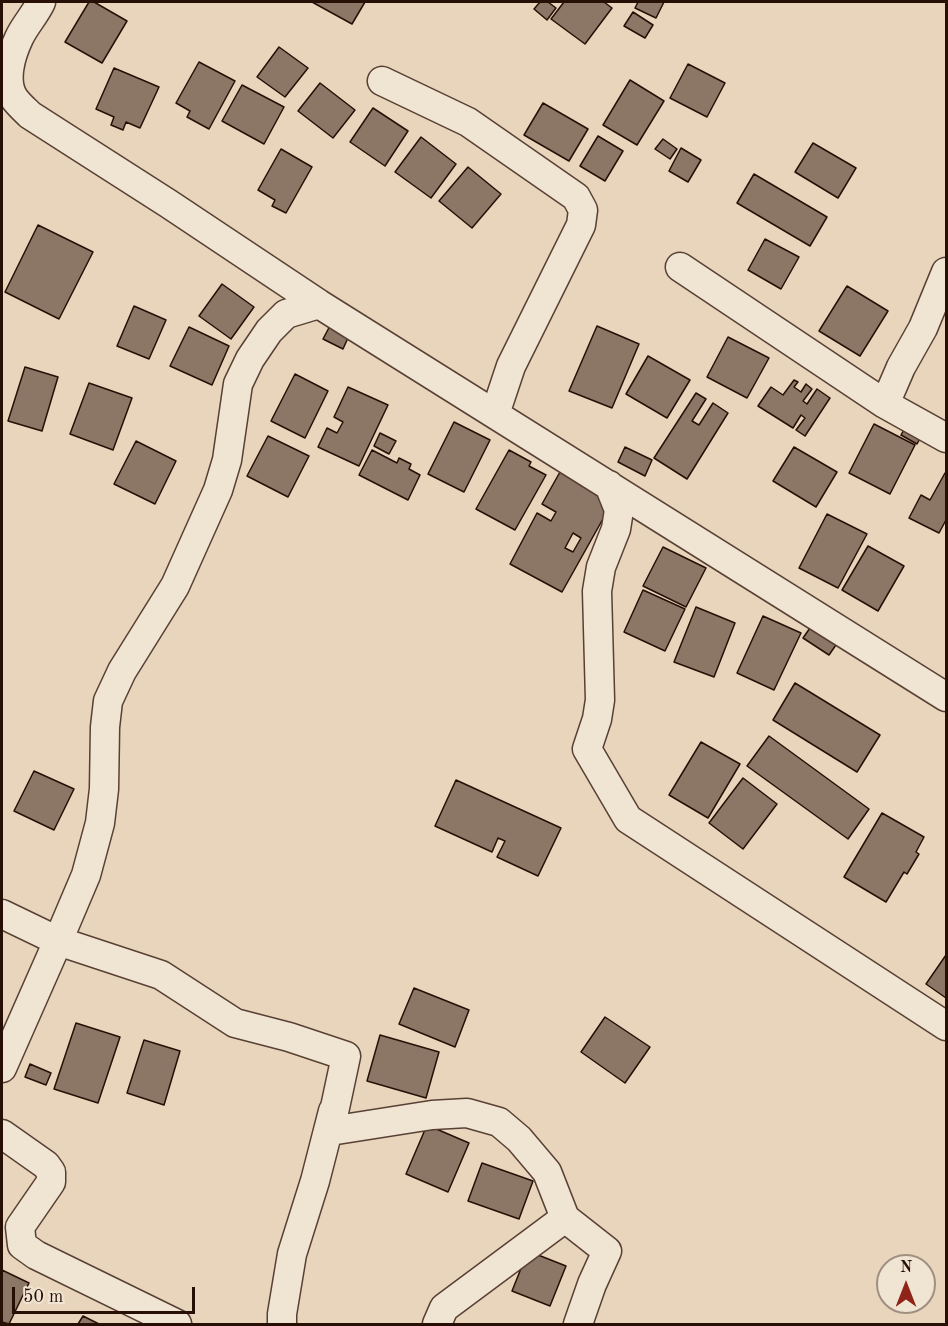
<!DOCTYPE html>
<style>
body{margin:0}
#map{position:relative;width:948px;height:1326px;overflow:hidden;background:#e8d5bc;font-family:"Old Standard TT",serif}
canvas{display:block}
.frame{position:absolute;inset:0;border:3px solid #280f06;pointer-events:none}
.north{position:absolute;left:876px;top:1254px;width:60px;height:60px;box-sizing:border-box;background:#f0e4d3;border:2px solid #a08f81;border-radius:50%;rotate:0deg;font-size:16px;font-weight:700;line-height:24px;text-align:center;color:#280f06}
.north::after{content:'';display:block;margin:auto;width:21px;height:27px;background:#8f2418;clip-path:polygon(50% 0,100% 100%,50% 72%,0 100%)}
.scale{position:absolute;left:12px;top:1287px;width:183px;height:27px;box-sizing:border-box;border:3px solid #280f06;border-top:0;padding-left:8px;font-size:18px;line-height:21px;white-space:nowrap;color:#280f06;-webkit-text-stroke:4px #f0e4d3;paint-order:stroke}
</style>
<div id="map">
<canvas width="948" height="1326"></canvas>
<div class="frame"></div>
<div class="north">N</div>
<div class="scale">50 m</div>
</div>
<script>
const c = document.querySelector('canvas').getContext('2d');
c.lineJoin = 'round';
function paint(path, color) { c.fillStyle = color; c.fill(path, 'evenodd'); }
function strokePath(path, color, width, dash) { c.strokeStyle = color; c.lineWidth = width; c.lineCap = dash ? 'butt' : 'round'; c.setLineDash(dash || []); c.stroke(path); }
const building = new Path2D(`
 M 89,2 L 94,2 L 127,21 L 102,63 L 65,42 Z
 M 312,2 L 365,2 L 352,24 Z
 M 540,2 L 548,2 L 556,8 L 547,20 L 534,9 Z
 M 564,2 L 604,2 L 612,8 L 585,44 L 551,19 Z
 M 638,2 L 664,2 L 656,18 L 635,8 Z
 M 633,12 L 653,25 L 645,38 L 624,26 Z
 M 279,47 L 308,68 L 285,97 L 257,77 Z
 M 199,62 L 235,81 L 209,129 L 187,117 L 190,111 L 176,103 Z
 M 688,64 L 725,83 L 707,117 L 670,98 Z
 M 114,68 L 159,87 L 140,128 L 126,122 L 123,130 L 111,125 L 114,117 L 96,109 Z
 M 630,80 L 664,101 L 637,145 L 603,125 Z
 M 320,83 L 355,110 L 333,138 L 298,111 Z
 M 242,85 L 284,107 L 264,144 L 222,121 Z
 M 543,103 L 588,129 L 569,161 L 524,135 Z
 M 373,108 L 408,131 L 385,166 L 350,142 Z
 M 598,136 L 623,151 L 605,181 L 580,166 Z
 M 421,137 L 456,164 L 431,198 L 395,172 Z
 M 663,139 L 677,149 L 670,159 L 655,149 Z
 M 813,143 L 856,168 L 838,198 L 795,172 Z
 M 681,148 L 701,160 L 688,182 L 669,171 Z
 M 281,149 L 312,167 L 286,213 L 272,206 L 275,200 L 258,190 Z
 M 468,167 L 501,194 L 472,228 L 439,201 Z
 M 754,174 L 827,217 L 810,246 L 737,203 Z
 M 38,225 L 93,252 L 59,319 L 5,292 Z
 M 765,239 L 799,257 L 781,289 L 748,270 Z
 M 222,284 L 254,307 L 231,339 L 199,316 Z
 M 847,286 L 888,311 L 860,356 L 819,331 Z
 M 134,306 L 166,320 L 149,359 L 117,346 Z
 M 333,320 L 352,329 L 343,349 L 323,339 Z
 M 597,326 L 639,344 L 612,408 L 569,391 Z
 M 189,327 L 229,346 L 212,385 L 170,366 Z
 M 728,337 L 769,358 L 747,398 L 707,377 Z
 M 648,356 L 690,380 L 667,418 L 626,394 Z
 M 25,367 L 58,377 L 42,431 L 8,421 Z
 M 295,374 L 328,391 L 305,438 L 271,421 Z
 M 794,380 L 798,382 L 794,387 L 801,392 L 806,384 L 812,389 L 803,401 L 807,404 L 817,389 L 830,398 L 805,436 L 796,430 L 805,418 L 801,415 L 793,428 L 758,406 L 771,387 L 783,395 Z
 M 89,383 L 132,398 L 113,450 L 70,434 Z
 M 348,387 L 388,405 L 359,466 L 318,447 L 327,428 L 337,433 L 343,422 L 334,417 Z
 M 696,393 L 706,399 L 692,421 L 699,425 L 713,403 L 728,413 L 687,479 L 654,458 Z
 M 454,422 L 490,440 L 464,492 L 428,474 Z
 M 874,424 L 915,445 L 890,494 L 849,473 Z
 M 906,426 L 922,435 L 917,444 L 901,435 Z
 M 380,433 L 396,441 L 389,454 L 374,446 Z
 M 268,436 L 309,456 L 288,497 L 247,476 Z
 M 136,441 L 176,461 L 155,504 L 114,484 Z
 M 625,447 L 652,460 L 645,476 L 618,462 Z
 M 794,447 L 837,472 L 816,507 L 773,481 Z
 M 372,450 L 397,463 L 399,458 L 411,464 L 409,469 L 420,475 L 408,500 L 359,475 Z
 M 509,450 L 531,462 L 529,466 L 546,475 L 515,530 L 476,509 Z
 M 560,472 L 613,501 L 562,592 L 510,564 L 537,513 L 551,521 L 556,512 L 542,504 ZM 573,533 L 581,538 L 573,552 L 565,548 Z
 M 945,473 L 946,474 L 946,520 L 939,533 L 909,518 L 921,495 L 930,500 Z
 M 827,514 L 867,534 L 838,588 L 799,568 Z
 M 868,546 L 904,566 L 878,611 L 842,590 Z
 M 663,547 L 706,568 L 686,607 L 643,586 Z
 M 643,590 L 685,609 L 665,651 L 624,632 Z
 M 696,607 L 735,623 L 714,677 L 674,662 Z
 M 763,616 L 801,633 L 774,690 L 737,673 Z
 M 812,625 L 838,642 L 829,655 L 803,638 Z
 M 795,683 L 880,735 L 857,772 L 773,720 Z
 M 769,736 L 869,809 L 848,839 L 747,766 Z
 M 701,742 L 740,764 L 708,818 L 669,795 Z
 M 34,771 L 74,789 L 54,830 L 14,811 Z
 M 743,778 L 777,804 L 743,849 L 709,823 Z
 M 456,780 L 561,828 L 538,876 L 497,857 L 505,841 L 498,838 L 492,852 L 435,826 Z
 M 882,813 L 924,837 L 916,852 L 919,854 L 907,874 L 904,872 L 886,902 L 844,877 Z
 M 946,955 L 946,998 L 926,984 Z
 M 414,988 L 469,1010 L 455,1047 L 399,1024 Z
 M 605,1017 L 650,1047 L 625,1083 L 581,1052 Z
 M 76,1023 L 120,1037 L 98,1103 L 54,1089 Z
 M 380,1035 L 439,1052 L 426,1098 L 367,1081 Z
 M 144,1040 L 180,1051 L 164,1105 L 127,1093 Z
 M 30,1064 L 51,1073 L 46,1085 L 25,1077 Z
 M 427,1125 L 469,1143 L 448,1192 L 406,1174 Z
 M 482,1163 L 533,1181 L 519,1219 L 468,1201 Z
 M 528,1251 L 566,1266 L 550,1306 L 512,1291 Z
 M 2,1270 L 29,1283 L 9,1324 L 2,1322 Z
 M 83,1316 L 99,1324 L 78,1324 Z`);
const minor = new Path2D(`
 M 41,2 C 35,15 25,25 19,38 C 11,55 3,81 14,98 C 18,104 25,110 30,115 L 169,204 L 319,304 L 946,697
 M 382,81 L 468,122 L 576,197 L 583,210 L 581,225 L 511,366 L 495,414
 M 680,267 L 885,404 L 946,438
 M 885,404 L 901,367 L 923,328 L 946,272
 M 609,485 L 619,510 L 616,529 L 601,567 L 597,591 L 600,700 L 597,719 L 587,749 L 628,819 L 946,1026
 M 2,914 L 58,941 L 161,975 L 235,1023 L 289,1037 L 346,1056 L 330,1131 L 432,1115 L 467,1113 L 499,1122 L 519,1139 L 547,1172 L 565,1218 L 444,1308 L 437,1324
 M 2,1068 L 58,941 L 86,875 L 100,823 L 104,789 L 105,727 L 108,701 L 122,671 L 175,586 L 218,490 L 227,460 L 238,384 L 250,359 L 269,331 L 286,314 L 319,304
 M 2,1134 L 46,1165 L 51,1172 L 51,1182 L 20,1227 L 22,1245 L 36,1255 L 177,1324
 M 565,1218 L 607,1251 L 592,1284 L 578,1324
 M 282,1324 L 282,1314 L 292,1254 L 315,1181 L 333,1111`);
paint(building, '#8c7665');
strokePath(building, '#280f06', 1.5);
strokePath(minor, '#584034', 31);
strokePath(minor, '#f0e4d3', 28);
</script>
